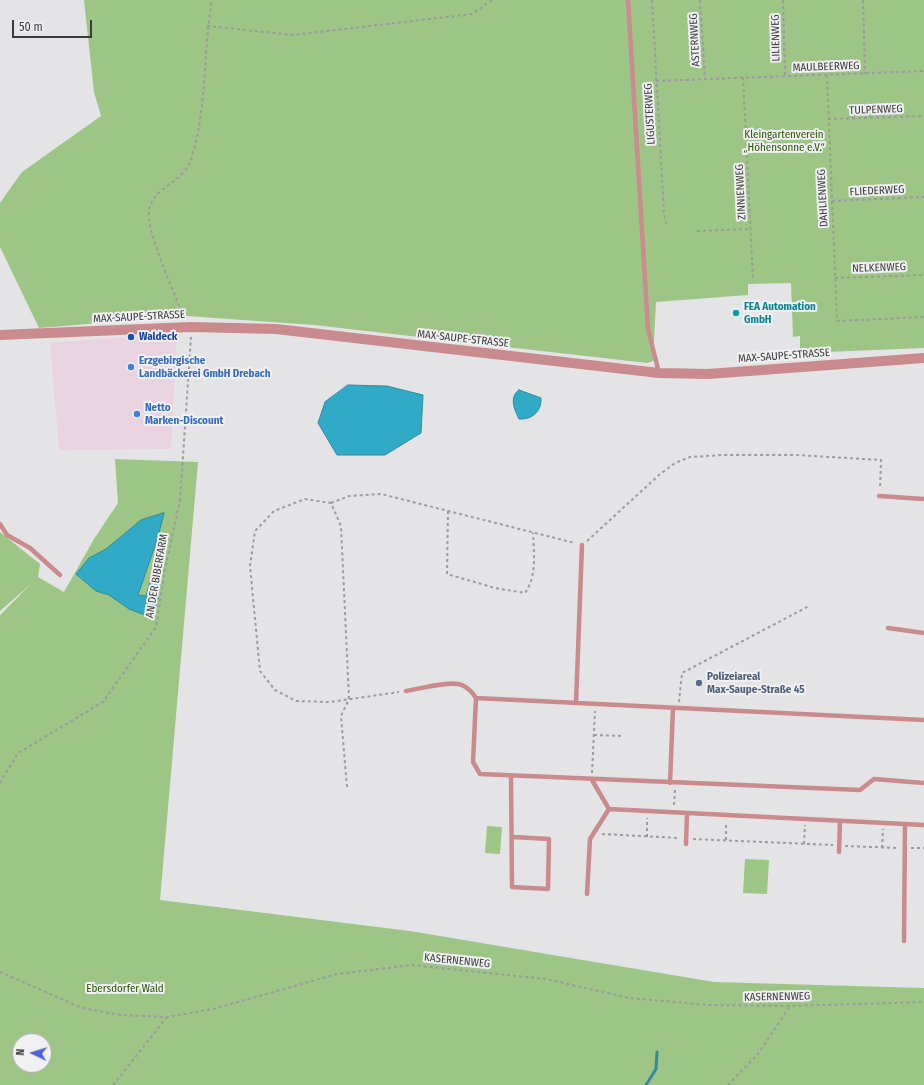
<!DOCTYPE html>
<meta charset="utf-8">
<style>
body{margin:0}
#map{position:relative;width:924px;height:1085px;overflow:hidden;background:#e4e4e6;font-family:"Fira Sans Condensed",sans-serif}
canvas{display:block}
.north{position:absolute;left:12px;top:1033px;width:40px;height:40px;box-sizing:border-box;background:#f1f1f3;border:1px solid #a8a8aa;border-radius:50%;rotate:274deg;font-size:11px;font-weight:700;line-height:16px;text-align:center;color:#3b3b3c}
.north::after{content:'';display:block;margin:auto;width:14px;height:18px;background:#4b64d8;clip-path:polygon(50% 0,100% 100%,50% 72%,0 100%)}
.scale{position:absolute;left:12px;top:20px;width:80px;height:18px;box-sizing:border-box;border:2px solid #3b3b3c;border-top:0;padding-left:5px;font-size:12px;line-height:14px;white-space:nowrap;color:#3b3b3c;-webkit-text-stroke:3px #f1f1f3;paint-order:stroke}
</style>
<div id="map">
<canvas width="924" height="1085"></canvas>
<div class="north">N</div>
<div class="scale">50 m</div>
</div>
<script>
const c = document.querySelector('canvas').getContext('2d');
c.lineJoin = 'round';
function paint(path, color) { c.fillStyle = color; c.fill(path, 'evenodd'); }
function strokePath(path, color, width, dash) { c.strokeStyle = color; c.lineWidth = width; c.lineCap = dash ? 'butt' : 'round'; c.setLineDash(dash || []); c.stroke(path); }
function write(font, color, halo, rows, align = 'center') {
  c.font = font + ' "Fira Sans Condensed",sans-serif'; c.lineWidth = 4; c.setLineDash([]); c.textBaseline = 'middle'; c.strokeStyle = halo; c.fillStyle = color; for (const [text, x, y, turn = 0] of rows) {
    c.save(); c.translate(x, y); c.rotate((+turn || 0) * Math.PI / 180); c.textAlign = isNaN(turn) ? turn : align; if (halo) c.strokeText(text, 0, 0); c.fillText(text, 0, 0); c.restore();
  }
}
const commercial = new Path2D(`
 M 177,333 L 171,449 L 59,450 L 50,343 Z`);
const green = new Path2D(`
 M 84,0 L 924,0 L 924,348 L 800,353 L 800,336 L 793,337 L 791,283 L 748,284 L 748,295 L 656,302 L 653,361 L 647,363 L 314,325 L 187,316 L 39,328 L 0,247 L 0,203 L 22,172 L 101,116 L 94,92 Z
 M 115,459 L 198,462 L 160,900 L 410,931 L 714,982 L 924,988 L 924,1085 L 0,1085 L 0,615 L 31,584 L 0,611 L 0,532 L 40,564 L 38,577 L 64,592 L 94,539 L 118,503 ZM 20,1041 L 44,1041 L 44,1065 L 20,1065 Z
 M 487,826 L 502,827 L 500,854 L 485,853 Z
 M 745,859 L 769,860 L 767,894 L 743,893 Z`);
const water = new Path2D(`
 M 348,385 L 387,386 L 423,395 L 421,433 L 385,455 L 337,455 L 318,423 L 325,402 Z
 M 519,390 L 541,398 C 542,411 532,420 519,419 C 514,409 509,397 519,390 Z
 M 164,513 L 158,537 L 138,595 L 146,596 L 162,540 L 165,536 L 158,599 L 153,618 L 129,609 L 109,595 L 96,591 L 76,574 L 89,558 L 106,549 L 141,520 Z`);
const stream = new Path2D(`
 M 646,1085 L 656,1069 L 657,1052`);
const path = new Path2D(`
 M 652,0 L 664,214 L 667,227
 M 700,0 L 705,79
 M 783,0 L 785,76
 M 863,0 L 865,74
 M 207,26 L 293,35 L 472,14 L 492,0
 M 827,75 L 837,321 L 924,317
 M 743,77 L 753,281
 M 656,81 L 924,71
 M 828,119 L 924,116
 M 832,201 L 924,197
 M 697,231 L 751,229
 M 835,278 L 924,275
 M 181,318 L 179,306 C 171,285 146,230 149,210 C 153,187 183,183 191,160 C 207,110 203,52 212,0
 M 331,503 L 349,496 L 381,494 L 575,543
 M 448,511 L 447,574 L 495,588 L 525,593 C 537,576 534,553 533,533
 M 587,541 L 659,475 L 675,463 L 690,457 L 723,455 L 796,455 L 881,460 L 880,489
 M 679,702 L 682,673 L 809,606
 M 594,735 L 622,736
 M 592,773 L 595,711
 M 0,783 L 18,753 L 103,702 L 156,627 L 165,569 L 180,501 L 191,337
 M 347,787 L 341,716 L 349,699 L 341,526 L 331,503 L 305,499 L 274,511 L 255,531 L 250,566 L 260,671 L 275,690 L 296,701 L 330,702 L 399,692
 M 674,805 L 675,790
 M 602,834 L 679,838
 M 647,837 L 647,818
 M 693,839 L 833,845
 M 726,840 L 726,822
 M 804,844 L 805,825
 M 845,846 L 899,848
 M 882,848 L 883,829
 M 911,848 L 924,848
 M 0,972 L 82,1008 L 120,1015 L 168,1017 L 213,1009 L 337,974 L 412,965 L 546,979 L 629,998 L 709,1005 L 790,1006 L 924,1002
 M 113,1085 L 167,1017
 M 728,1085 L 758,1054 L 790,1006`);
const service = new Path2D(`
 M 628,0 L 648,329 L 659,373
 M 879,496 L 924,499
 M 0,524 L 7,535 L 30,548 L 60,575
 M 888,628 L 924,633
 M 406,691 C 419,689 451,680 462,685 C 468,688 473,693 476,698
 M 576,703 L 582,545
 M 924,720 L 476,698 L 473,762 L 480,774 L 860,790 L 874,779 L 924,783
 M 511,776 L 512,887 L 548,889 L 549,839 L 513,837
 M 592,780 L 609,809 L 924,825
 M 670,783 L 673,708
 M 686,844 L 687,813
 M 839,852 L 840,821
 M 587,894 L 590,839 L 609,809
 M 904,941 L 905,824`);
const tertiary = new Path2D(`
 M 0,335 L 191,327 L 276,329 L 659,373 L 708,374 L 924,358`);
const markers = [
 [736,313,4,"#0f9aa8"],
 [131,337,4,"#1a4fb4"],
 [131,367,4,"#3f7fe0"],
 [137,414,4,"#3f7fe0"],
 [699,683,4,"#5c6f8a"]
];
const streetNames = [
 ["LILIENWEG",776,38,-91],
 ["ASTERNWEG",695,40,-93],
 ["MAULBEERWEG",826,67,-2],
 ["TULPENWEG",876,110,-2],
 ["LIGUSTERWEG",650,114,-93],
 ["FLIEDERWEG",877,191,-3],
 ["ZINNIENWEG",741,192,-93],
 ["DAHLIENWEG",823,198,-93],
 ["NELKENWEG",879,268,-2],
 ["MAX-SAUPE-STRASSE",139,317,-3],
 ["MAX-SAUPE-STRASSE",463,339,6],
 ["MAX-SAUPE-STRASSE",784,356,-4],
 ["AN DER BIBERFARM",157,576,-80],
 ["KASERNENWEG",457,961,6],
 ["KASERNENWEG",777,997,-1]
];
const parkNames = [
 ["Kleingartenverein",784,135],
 ["„Höhensonne e.V.“",784,148],
 ["Ebersdorfer Wald",125,989]
];
const cultureNames = [
 ["FEA Automation",744,307],
 ["GmbH",744,320]
];
const transitNames = [
 ["Waldeck",139,337]
];
const shopNames = [
 ["Erzgebirgische",139,361],
 ["Landbäckerei GmbH Drebach",139,374],
 ["Netto",145,408],
 ["Marken-Discount",145,421]
];
const serviceNames = [
 ["Polizeiareal",707,677],
 ["Max-Saupe-Straße 45",707,690]
];
paint(commercial, '#ead3e0');
paint(green, '#9dc586');
paint(water, '#30aac7');
strokePath(water, '#33899d', 1);
strokePath(stream, '#33899d', 3);
strokePath(path, '#9b9b9c', 2, [3, 3]);
strokePath(service, '#c98b8d', 4.5);
strokePath(tertiary, '#c98b8d', 10);
for (const [x, y, r, color] of markers) { const dot = new Path2D(); dot.arc(x, y, r, 0, 2 * Math.PI); c.fillStyle = color; c.fill(dot); strokePath(dot, '#f1f1f3', 1.5); }
write('11px', '#3b3b3c', '#f1f1f3', streetNames);
write('11px', '#2a5303', '#f1f1f3', parkNames);
write('bold 11px', '#0d838f', '#f1f1f3', cultureNames, 'left');
write('bold 11px', '#164399', '#f1f1f3', transitNames, 'left');
write('bold 11px', '#366cbe', '#f1f1f3', shopNames, 'left');
write('bold 11px', '#4e5e75', '#f1f1f3', serviceNames, 'left');
</script>
